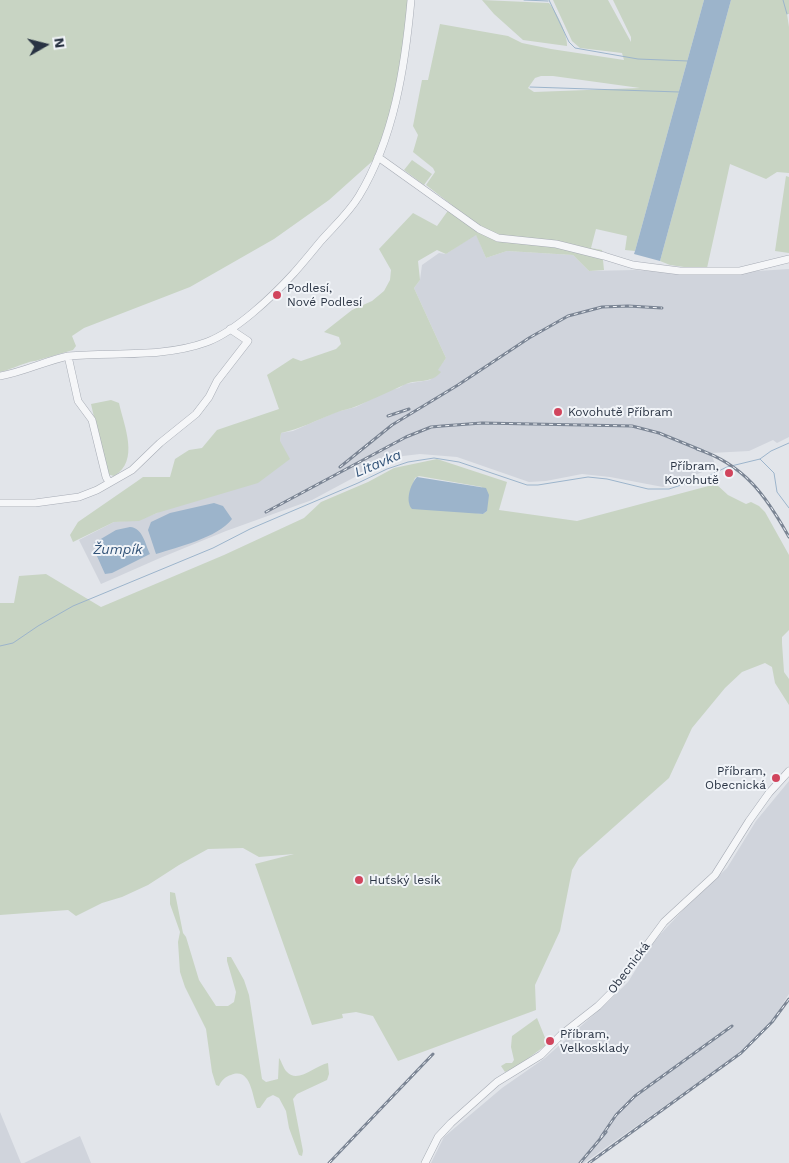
<!DOCTYPE html>
<meta charset="utf-8">
<style>
body{margin:0}
#map{position:relative;width:789px;height:1163px;overflow:hidden;background:#e2e5ea;font-family:"Work Sans",sans-serif}
canvas{display:block}
.north{position:absolute;left:20px;top:20px;width:50px;height:50px;-webkit-text-stroke:4px #f1f4f8;paint-order:stroke;rotate:82deg;font-size:14px;font-weight:700;line-height:20px;text-align:center;color:#293343}
.north::after{content:'';display:block;margin:auto;width:18px;height:22px;background:#293343;clip-path:polygon(50% 0,100% 100%,50% 72%,0 100%)}
</style>
<div id="map">
<canvas width="789" height="1163"></canvas>
<div class="north">N</div>
</div>
<script>
const c = document.querySelector('canvas').getContext('2d');
c.lineJoin = 'round';
function paint(path, color) { c.fillStyle = color; c.fill(path, 'evenodd'); }
function strokePath(path, color, width, dash) { c.strokeStyle = color; c.lineWidth = width; c.lineCap = dash ? 'butt' : 'round'; c.setLineDash(dash || []); c.stroke(path); }
function write(font, color, halo, rows, align = 'center') {
  c.font = font + ' "Work Sans",sans-serif'; c.lineWidth = 4; c.setLineDash([]); c.textBaseline = 'middle'; c.strokeStyle = halo; c.fillStyle = color; for (const [text, x, y, turn = 0] of rows) {
    c.save(); c.translate(x, y); c.rotate((+turn || 0) * Math.PI / 180); c.textAlign = isNaN(turn) ? turn : align; if (halo) c.strokeText(text, 0, 0); c.fillText(text, 0, 0); c.restore();
  }
}
const built = new Path2D(`
 M 476,234 L 486,258 L 507,251 L 573,255 L 589,271 L 634,270 L 709,274 L 789,269 L 789,437 L 777,443 L 773,440 L 749,451 L 711,453 L 716,467 L 663,487 L 610,477 L 582,474 L 546,481 L 529,482 L 457,457 L 420,454 L 403,456 L 381,463 L 312,500 L 226,531 L 160,558 L 101,584 L 79,540 L 114,522 L 139,520 L 157,513 L 280,441 L 281,433 L 293,431 L 336,412 L 356,407 L 387,391 L 399,388 L 405,384 L 430,380 L 446,358 L 414,288 L 420,280 L 422,265 L 439,253 L 446,254 Z
 M 789,781 L 789,994 L 772,1021 L 741,1052 L 584,1163 L 431,1163 L 444,1137 L 502,1088 L 545,1058 L 608,1002 L 628,982 L 653,942 L 685,908 L 727,868 L 756,821 Z
 M 0,1112 L 21,1163 L 0,1163 Z
 M 80,1136 L 91,1163 L 24,1163 Z`);
const green = new Path2D(`
 M 0,0 L 409,0 L 401,80 L 377,157 L 329,200 L 274,239 L 190,287 L 84,328 L 72,336 L 76,346 L 73,350 L 35,361 C 28,361 10,370 0,372 Z
 M 482,0 L 549,3 C 556,11 568,35 567,46 L 523,40 L 494,14 Z
 M 553,0 L 608,0 L 631,42 L 631,37 L 613,0 L 704,0 L 635,251 L 625,250 L 627,236 L 596,229 L 591,248 L 602,250 L 604,270 L 589,271 L 573,255 L 507,251 L 486,258 L 476,235 L 446,254 L 437,250 L 418,261 L 420,280 L 414,288 L 446,358 L 438,370 L 441,372 C 431,384 418,379 406,384 C 390,391 374,399 357,406 C 350,409 342,410 335,413 C 317,420 300,429 281,433 L 280,441 L 290,459 L 258,483 L 157,513 L 139,521 L 114,522 L 73,542 L 70,535 L 78,522 L 136,482 L 143,477 L 170,477 L 175,459 L 189,450 L 202,448 L 217,430 L 279,409 L 267,375 L 293,358 L 301,361 L 336,349 L 341,344 L 339,337 L 324,332 L 352,310 L 372,301 L 384,291 L 390,280 L 391,270 L 379,249 L 413,213 L 437,226 L 452,205 L 426,185 L 435,172 L 433,168 L 413,152 L 418,135 L 413,126 L 422,80 L 428,80 L 440,24 L 508,36 L 522,43 L 551,49 L 624,60 L 622,53 L 580,48 L 572,41 ZM 541,76 L 553,76 L 640,88 L 534,92 L 528,88 L 535,78 Z
 M 731,0 L 789,0 L 789,14 L 787,14 L 789,27 L 789,173 L 777,172 L 766,179 L 730,164 L 707,268 L 684,267 L 670,265 L 660,261 Z
 M 412,160 L 432,174 L 424,185 L 404,170 Z
 M 786,176 L 789,177 L 789,253 L 775,251 Z
 M 111,400 L 119,403 C 124,426 140,461 114,476 L 107,474 L 91,404 Z
 M 437,459 L 507,482 L 499,510 L 577,521 L 716,484 L 728,495 L 746,504 L 751,502 L 759,506 L 765,512 L 789,555 L 789,630 L 782,637 L 782,643 L 784,672 L 789,679 L 789,705 L 775,683 L 772,667 L 765,663 L 742,672 L 725,688 L 692,728 L 669,778 L 579,858 L 572,870 L 560,931 L 535,985 L 536,1010 L 398,1061 L 373,1016 L 356,1012 L 342,1014 L 343,1018 L 312,1025 L 255,864 L 294,854 L 259,857 L 243,848 L 208,849 L 179,865 L 148,885 L 122,897 L 102,903 L 76,916 L 68,910 L 0,915 L 0,603 L 14,603 L 19,576 L 46,574 L 101,607 L 224,555 L 304,518 L 321,502 L 368,482 L 394,468 ZM 419,476 L 482,487 L 487,511 L 483,514 L 409,504 L 410,492 L 415,478 Z
 M 170,892 L 175,893 L 183,933 L 186,937 L 199,980 L 216,1006 L 228,1006 L 234,1002 L 236,992 L 227,961 L 227,957 L 231,957 L 244,980 L 249,995 L 262,1079 L 266,1082 L 278,1079 L 279,1058 C 282,1062 283,1068 287,1072 C 298,1084 316,1065 328,1063 L 329,1074 L 327,1080 L 297,1094 L 293,1099 L 303,1151 L 302,1156 L 299,1155 L 289,1128 L 286,1111 L 279,1098 L 273,1095 L 267,1098 L 260,1108 L 257,1108 C 252,1096 251,1067 231,1075 C 226,1076 221,1081 219,1086 L 216,1085 L 212,1072 L 206,1029 L 185,987 L 180,972 L 178,942 L 180,932 L 170,904 Z
 M 537,1018 L 546,1040 L 546,1045 L 518,1066 L 505,1072 L 501,1066 L 506,1063 L 512,1063 L 514,1060 L 511,1047 L 512,1036 Z`);
const water = new Path2D(`
 M 704,0 L 731,0 L 660,261 L 634,254 L 635,251 Z
 M 417,477 L 486,488 L 489,495 L 487,511 L 483,514 L 412,509 C 405,501 410,485 417,477 Z
 M 214,503 L 223,506 L 232,519 C 217,538 178,547 156,554 L 148,530 L 151,522 L 170,513 Z
 M 130,527 C 143,528 145,544 150,554 L 112,573 L 105,574 L 96,554 L 94,543 L 116,530 Z`);
const stream = new Path2D(`
 M 524,0 L 548,1
 M 549,0 L 569,42 L 575,48 L 638,59 L 688,61
 M 783,0 L 787,14
 M 530,87 L 679,92
 M 760,459 L 771,451 L 789,443
 M 0,646 L 13,643 L 38,626 L 73,606 L 213,548 L 250,529 L 358,483 L 387,469 L 408,462 L 434,458 L 459,462 L 527,485 L 538,485 L 588,477 L 607,479 L 648,489 L 669,489 L 706,477 L 727,467 L 760,459 L 774,473 L 777,492 L 789,508`);
const minor = new Path2D(`
 M 378,157 L 479,229 L 498,238 L 556,244 L 604,256 L 633,265 L 680,271 L 740,271 L 789,259
 M 68,356 L 78,401 L 92,420 L 106,477 L 109,482
 M 0,376 C 24,372 45,361 68,356 C 115,352 163,358 207,342 C 236,331 272,297 293,274 C 302,264 311,253 320,242 C 333,227 348,214 359,196 C 394,138 405,67 411,0
 M 0,503 L 35,503 L 79,497 L 97,490 L 132,470 L 160,443 L 196,414 L 209,397 L 217,381 L 248,341 L 230,329
 M 425,1163 L 438,1137 L 451,1123 L 497,1082 L 541,1055 L 561,1035 L 598,1006 L 614,990 L 664,922 L 715,875 L 749,821 L 769,793 L 789,771`);
const rail = new Path2D(`
 M 388,416 L 409,409
 M 697,449 C 745,465 766,496 789,537
 M 340,467 L 392,425 L 458,385 L 529,338 L 568,316 L 602,307 L 628,306 L 662,308
 M 266,512 L 406,437 L 431,427 L 442,426 L 482,423 L 632,426 L 659,433 L 703,451
 M 601,1137 L 616,1115 L 635,1096 L 732,1026
 M 329,1163 L 433,1054
 M 580,1163 L 606,1132
 M 589,1163 L 741,1053 L 772,1022 L 789,999`);
const markers = [
 [277,295,5,"#d1455d"],
 [558,412,5,"#d1455d"],
 [729,473,5,"#d1455d"],
 [776,778,5,"#d1455d"],
 [359,880,5,"#d1455d"],
 [550,1041,5,"#d1455d"]
];
const poiNames = [
 ["Podlesí,",287,288],
 ["Nové Podlesí",287,302],
 ["Kovohutě Příbram",568,412],
 ["Příbram,",719,466,"right"],
 ["Kovohutě",719,480,"right"],
 ["Příbram,",766,771,"right"],
 ["Obecnická",766,785,"right"],
 ["Huťský lesík",369,880],
 ["Příbram,",560,1034],
 ["Velkosklady",560,1048]
];
const streetNames = [
 ["Obecnická",629,968,-53]
];
const waterNames = [
 ["Litavka",378,464,-23],
 ["Žumpík",118,550]
];
paint(built, '#d0d4dc');
paint(green, '#c8d4c3');
paint(water, '#9cb4cb');
strokePath(stream, '#9cb4cb', 1);
strokePath(minor, '#a7acb5', 8);
strokePath(minor, '#f5f6f8', 7);
strokePath(rail, '#7b8594', 3);
strokePath(rail, '#f1f4f8', 1, [4]);
for (const [x, y, r, color] of markers) { const dot = new Path2D(); dot.arc(x, y, r, 0, 2 * Math.PI); c.fillStyle = color; c.fill(dot); strokePath(dot, '#f1f4f8', 2); }
write('12px', '#293343', '#f1f4f8', poiNames, 'left');
write('12px', '#293343', '#f1f4f8', streetNames);
write('italic 14px', '#325378', '#f1f4f8', waterNames);
</script>
